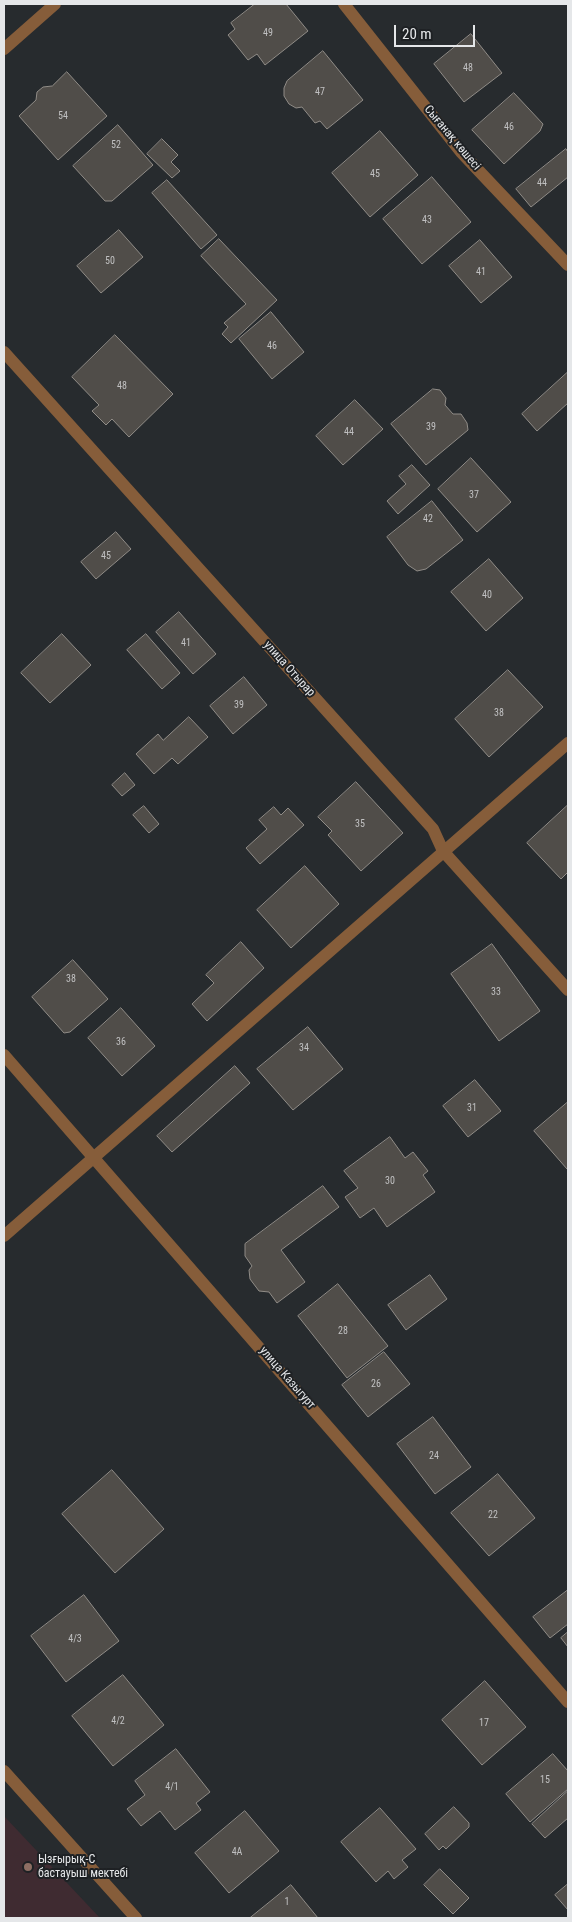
<!DOCTYPE html>
<meta charset="utf-8">
<style>
body{margin:0}
#map{position:relative;width:572px;height:1922px;overflow:hidden;background:#272b2e;font-family:"Roboto Condensed",sans-serif}
canvas{display:block}
.frame{position:absolute;inset:0;border:5px solid #e5e7e9;pointer-events:none}
.scale{position:absolute;left:394px;top:25px;width:81px;height:22px;box-sizing:border-box;border:2px solid #e5e7e9;border-top:0;padding-left:6px;font-size:15px;line-height:18px;white-space:nowrap;color:#e5e7e9;-webkit-text-stroke:4px #1e2124;paint-order:stroke}
</style>
<div id="map">
<canvas width="572" height="1922"></canvas>
<div class="frame"></div>
<div class="scale">20 m</div>
</div>
<script>
const c = document.querySelector('canvas').getContext('2d');
c.lineJoin = 'round';
function paint(path, color) { c.fillStyle = color; c.fill(path, 'evenodd'); }
function strokePath(path, color, width, dash) { c.strokeStyle = color; c.lineWidth = width; c.lineCap = dash ? 'butt' : 'round'; c.setLineDash(dash || []); c.stroke(path); }
function write(font, color, halo, rows, align = 'center') {
  c.font = font + ' "Roboto Condensed",sans-serif'; c.lineWidth = 4; c.setLineDash([]); c.textBaseline = 'middle'; c.strokeStyle = halo; c.fillStyle = color; for (const [text, x, y, turn = 0] of rows) {
    c.save(); c.translate(x, y); c.rotate((+turn || 0) * Math.PI / 180); c.textAlign = isNaN(turn) ? turn : align; if (halo) c.strokeText(text, 0, 0); c.fillText(text, 0, 0); c.restore();
  }
}
const education = new Path2D(`
 M 4,1816 L 100,1918 L 4,1918 Z`);
const building = new Path2D(`
 M 255,4 L 286,4 L 308,31 L 265,65 L 257,54 L 248,60 L 228,35 L 235,29 L 231,23 Z
 M 471,34 L 502,73 L 464,102 L 434,64 Z
 M 323,51 L 363,100 L 327,129 L 320,121 L 315,123 L 302,107 L 296,108 L 289,104 L 284,96 L 284,88 L 287,81 Z
 M 67,72 L 107,116 L 58,160 L 19,116 L 36,100 L 37,92 L 43,87 L 52,86 Z
 M 514,93 L 543,124 L 540,131 L 504,164 L 472,130 Z
 M 118,125 L 153,165 L 112,201 L 105,201 L 73,166 Z
 M 380,131 L 418,175 L 370,217 L 332,173 Z
 M 162,139 L 178,155 L 171,162 L 180,171 L 172,178 L 147,154 Z
 M 566,149 L 568,152 L 568,177 L 531,207 L 516,189 Z
 M 432,177 L 471,222 L 422,264 L 383,219 Z
 M 167,180 L 217,235 L 201,249 L 152,193 Z
 M 119,230 L 143,257 L 101,293 L 77,266 Z
 M 219,239 L 277,300 L 231,343 L 222,334 L 228,327 L 224,323 L 246,304 L 201,256 Z
 M 480,240 L 512,277 L 481,303 L 449,266 Z
 M 271,312 L 304,352 L 272,379 L 239,339 Z
 M 115,335 L 173,394 L 129,437 L 112,419 L 106,425 L 92,411 L 99,405 L 72,377 Z
 M 568,372 L 568,403 L 537,431 L 522,414 Z
 M 433,389 L 440,390 L 446,398 L 445,405 L 453,414 L 461,414 L 467,423 L 468,430 L 426,465 L 391,424 Z
 M 355,400 L 383,429 L 343,465 L 316,436 Z
 M 471,458 L 511,502 L 477,532 L 438,489 Z
 M 412,465 L 430,485 L 398,514 L 387,501 L 406,484 L 399,476 Z
 M 432,501 L 463,540 L 426,569 L 417,571 L 408,565 L 387,537 Z
 M 116,532 L 131,549 L 96,579 L 81,562 Z
 M 489,559 L 523,598 L 486,631 L 451,592 Z
 M 179,612 L 216,654 L 193,674 L 156,632 Z
 M 62,634 L 91,665 L 50,703 L 21,673 Z
 M 146,634 L 180,673 L 162,689 L 127,650 Z
 M 508,670 L 543,707 L 489,757 L 455,719 Z
 M 244,677 L 267,705 L 233,734 L 210,706 Z
 M 189,717 L 208,737 L 178,764 L 172,758 L 154,774 L 136,754 L 158,734 L 163,740 Z
 M 125,773 L 135,785 L 122,796 L 112,785 Z
 M 356,782 L 403,833 L 361,871 L 328,835 L 332,831 L 318,817 Z
 M 568,805 L 568,872 L 561,879 L 527,843 Z
 M 144,806 L 159,824 L 149,833 L 133,815 Z
 M 274,807 L 281,815 L 288,808 L 304,825 L 260,864 L 246,848 L 267,829 L 259,820 Z
 M 305,866 L 339,904 L 291,948 L 257,910 Z
 M 241,942 L 264,968 L 207,1021 L 192,1004 L 214,983 L 206,975 Z
 M 492,944 L 540,1011 L 499,1041 L 451,974 Z
 M 73,960 L 108,999 L 70,1032 L 64,1033 L 32,997 Z
 M 121,1008 L 155,1046 L 122,1076 L 88,1038 Z
 M 308,1027 L 343,1069 L 293,1110 L 257,1069 Z
 M 235,1066 L 250,1083 L 172,1152 L 157,1136 Z
 M 475,1080 L 501,1111 L 468,1137 L 443,1106 Z
 M 568,1102 L 568,1167 L 567,1169 L 534,1131 Z
 M 390,1137 L 405,1158 L 413,1152 L 428,1171 L 423,1175 L 435,1192 L 387,1227 L 374,1208 L 360,1218 L 345,1197 L 358,1188 L 344,1171 Z
 M 323,1186 L 339,1207 L 281,1250 L 305,1282 L 277,1303 L 269,1292 L 259,1291 L 250,1279 L 249,1270 L 252,1266 L 245,1256 L 245,1244 Z
 M 430,1275 L 447,1299 L 406,1330 L 388,1305 Z
 M 338,1284 L 388,1346 L 347,1378 L 298,1316 Z
 M 384,1352 L 410,1384 L 368,1417 L 342,1385 Z
 M 433,1417 L 471,1467 L 435,1494 L 397,1444 Z
 M 112,1470 L 164,1529 L 115,1573 L 62,1514 Z
 M 498,1474 L 535,1518 L 489,1556 L 451,1513 Z
 M 568,1590 L 568,1624 L 550,1638 L 533,1617 Z
 M 84,1595 L 119,1641 L 66,1682 L 31,1636 Z
 M 568,1632 L 568,1647 L 561,1638 Z
 M 123,1675 L 164,1725 L 113,1766 L 72,1716 Z
 M 485,1681 L 526,1727 L 482,1765 L 442,1720 Z
 M 176,1749 L 210,1792 L 196,1803 L 201,1810 L 175,1830 L 160,1811 L 141,1826 L 127,1809 L 145,1795 L 135,1781 Z
 M 553,1754 L 568,1771 L 568,1789 L 530,1822 L 506,1794 Z
 M 568,1791 L 568,1818 L 545,1838 L 532,1824 Z
 M 454,1807 L 469,1823 L 469,1827 L 446,1849 L 443,1846 L 439,1850 L 425,1834 Z
 M 380,1808 L 416,1849 L 402,1860 L 408,1867 L 394,1879 L 388,1871 L 376,1882 L 341,1842 Z
 M 245,1811 L 279,1851 L 229,1893 L 195,1853 Z
 M 440,1869 L 469,1898 L 453,1914 L 424,1885 Z
 M 568,1884 L 568,1910 L 555,1895 Z
 M 291,1885 L 318,1918 L 250,1918 Z`);
const street = new Path2D(`
 M 344,4 L 461,152 L 568,265
 M 4,49 L 55,4
 M 4,352 L 433,829 L 443,851 L 568,990
 M 4,1055 L 568,1702
 M 4,1236 L 568,743
 M 4,1771 L 136,1918`);
const markers = [
 [28,1867,5,"#8d6e63"]
];
const numberNames = [
 ["49",268,33],
 ["48",468,68],
 ["47",320,92],
 ["54",63,116],
 ["46",509,127],
 ["52",116,145],
 ["45",375,174],
 ["44",542,183],
 ["43",427,220],
 ["50",110,261],
 ["41",481,272],
 ["46",272,346],
 ["48",122,386],
 ["39",431,427],
 ["44",349,432],
 ["37",474,495],
 ["42",428,519],
 ["45",106,556],
 ["40",487,595],
 ["41",186,643],
 ["39",239,705],
 ["38",499,713],
 ["35",360,824],
 ["38",71,979],
 ["33",496,992],
 ["36",121,1042],
 ["34",304,1048],
 ["31",472,1108],
 ["30",390,1181],
 ["28",343,1331],
 ["26",376,1384],
 ["24",434,1456],
 ["22",493,1515],
 ["4/3",75,1639],
 ["4/2",118,1721],
 ["17",484,1723],
 ["15",545,1780],
 ["4/1",172,1787],
 ["4А",237,1852],
 ["1",287,1902]
];
const streetNames = [
 ["Сығанақ көшесі",452,138,50],
 ["улица Отырар",289,669,48],
 ["улица Казыгурт",287,1378,49]
];
const poiNames = [
 ["Ызғырық-С",38,1860],
 ["бастауыш мектебі",38,1874]
];
paint(education, '#3f2b31');
paint(building, '#504d49');
strokePath(building, '#908c87', 1);
strokePath(street, '#865d3a', 12);
for (const [x, y, r, color] of markers) { const dot = new Path2D(); dot.arc(x, y, r, 0, 2 * Math.PI); c.fillStyle = color; c.fill(dot); strokePath(dot, '#1e2124', 2); }
write('10px', '#c0c0c1', null, numberNames);
write('12px', '#e5e7e9', '#1e2124', streetNames);
write('12px', '#e5e7e9', '#1e2124', poiNames, 'left');
</script>
